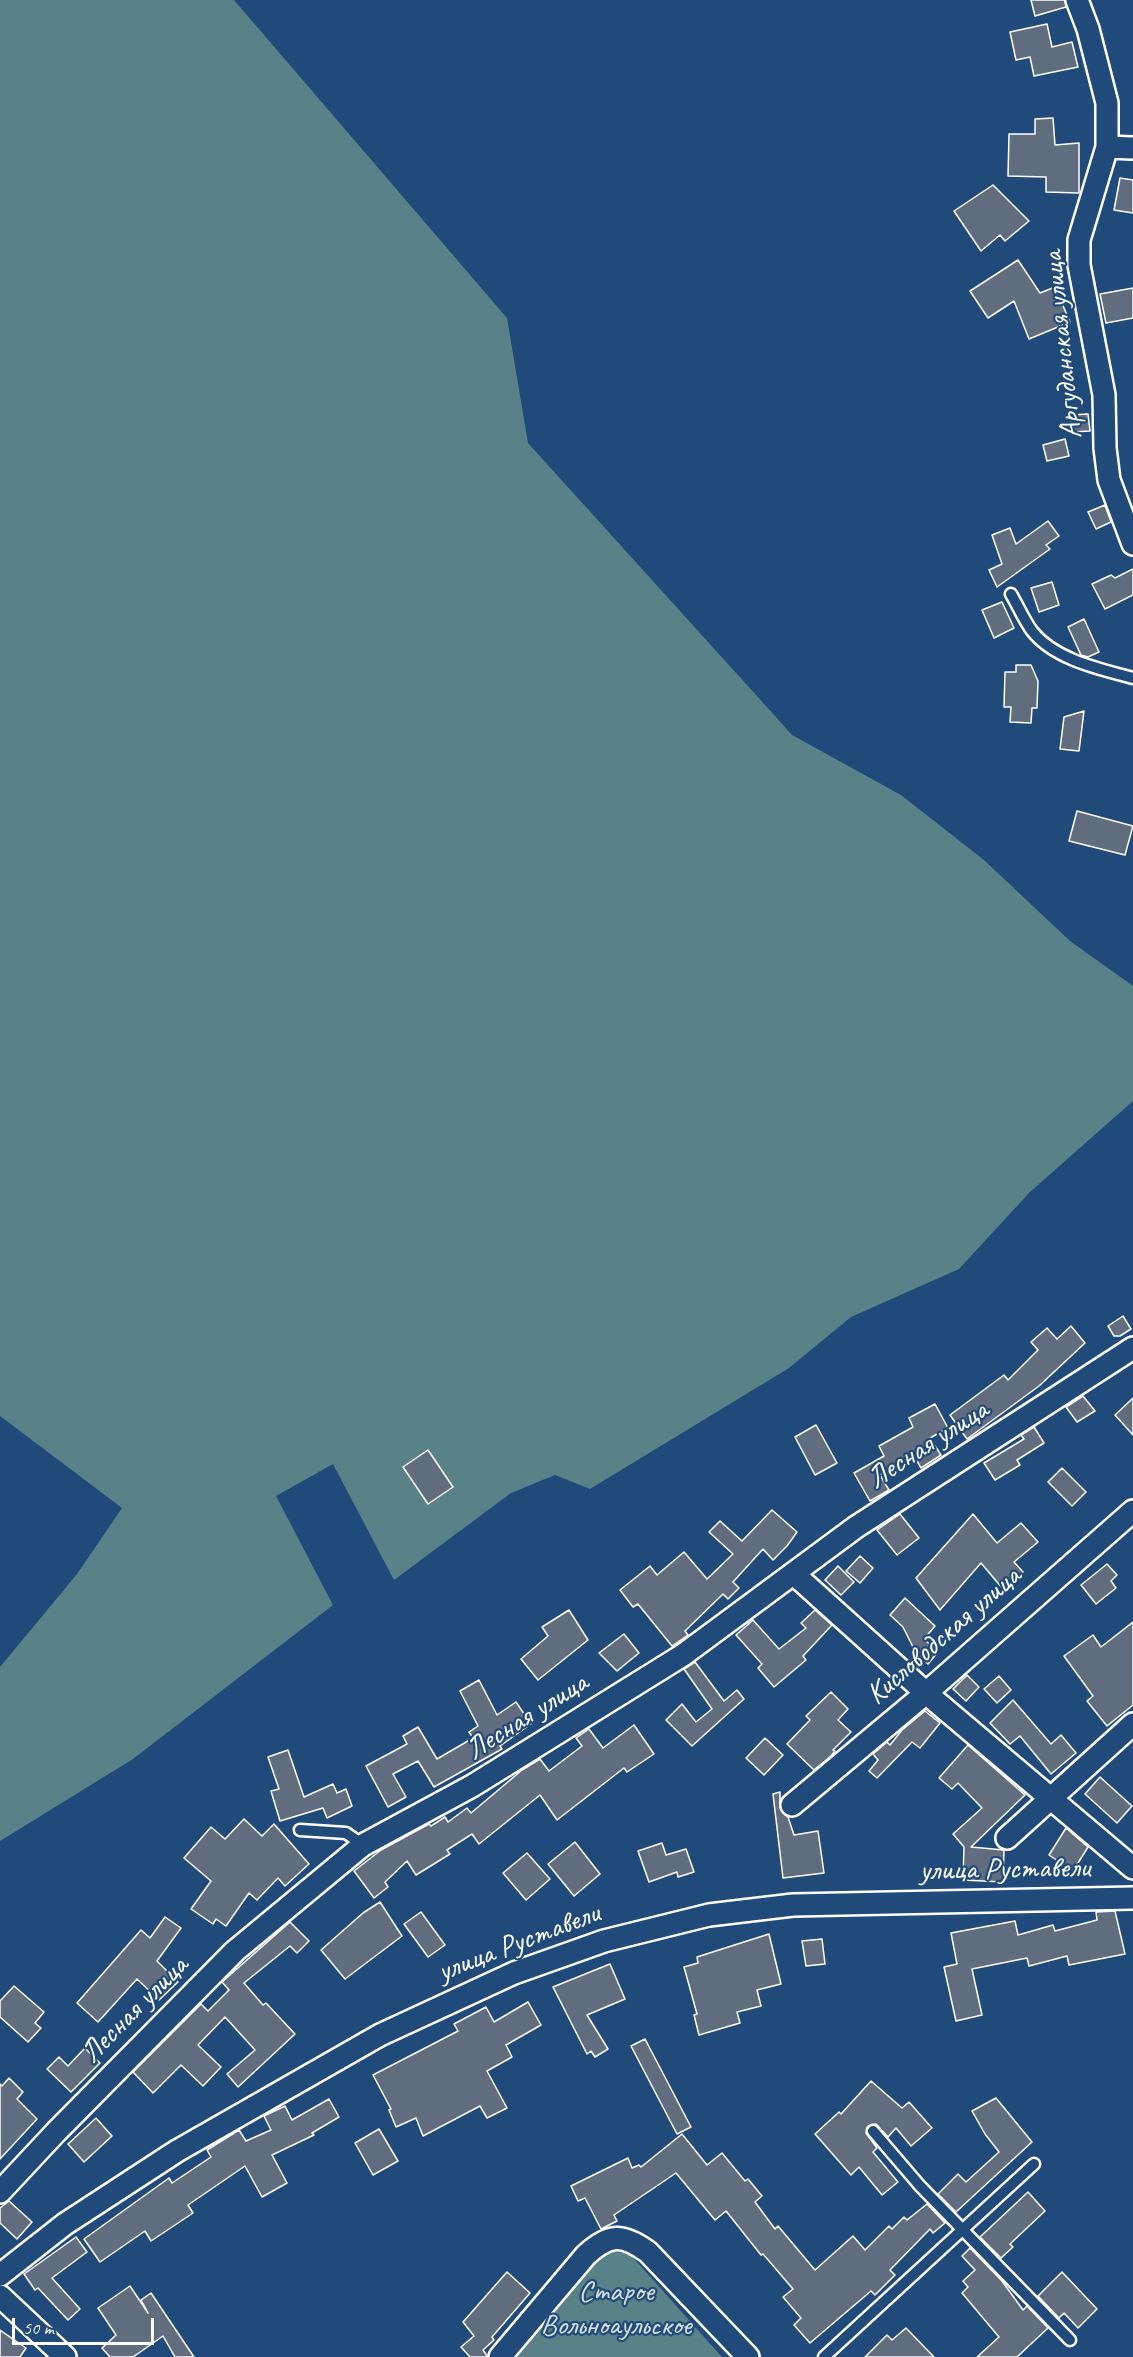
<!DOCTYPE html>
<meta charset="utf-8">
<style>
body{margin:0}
#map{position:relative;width:1133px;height:2357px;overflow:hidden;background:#1f4a7a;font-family:Caveat,sans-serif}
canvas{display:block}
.scale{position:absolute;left:12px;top:2318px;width:142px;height:27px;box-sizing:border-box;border:3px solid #fff;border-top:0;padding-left:8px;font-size:18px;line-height:21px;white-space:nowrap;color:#fff;-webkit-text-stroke:4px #1f4a7a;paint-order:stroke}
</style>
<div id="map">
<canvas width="1133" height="2357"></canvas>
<div class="scale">50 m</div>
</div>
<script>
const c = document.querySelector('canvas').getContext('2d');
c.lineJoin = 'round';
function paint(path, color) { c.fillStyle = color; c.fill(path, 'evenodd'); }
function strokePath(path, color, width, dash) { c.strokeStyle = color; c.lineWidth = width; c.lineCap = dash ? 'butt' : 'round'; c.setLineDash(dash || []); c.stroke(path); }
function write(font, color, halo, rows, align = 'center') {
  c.font = font + ' Caveat,sans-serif'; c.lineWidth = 4.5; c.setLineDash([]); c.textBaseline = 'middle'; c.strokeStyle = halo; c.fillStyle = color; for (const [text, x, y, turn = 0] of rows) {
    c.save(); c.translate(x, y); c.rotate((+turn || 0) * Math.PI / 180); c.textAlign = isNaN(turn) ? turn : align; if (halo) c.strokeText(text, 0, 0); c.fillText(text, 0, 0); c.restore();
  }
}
const green = new Path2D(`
 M 0,0 L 234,0 L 507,318 L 528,443 L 775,716 L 792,735 L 901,795 L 984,860 L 1070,941 L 1133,986 L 1133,1101 L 1030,1192 L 959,1269 L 851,1317 L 789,1368 L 590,1489 L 555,1475 L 511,1493 L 394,1580 L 333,1464 L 276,1496 L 333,1605 L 133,1759 L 0,1841 L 0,1667 L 77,1574 L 122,1508 L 0,1416 Z
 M 605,2250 L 630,2254 L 722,2357 L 511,2357 Z`);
const building = new Path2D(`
 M 1031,0 L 1065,0 L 1066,7 L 1035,16 Z
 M 1047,24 L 1052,47 L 1072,42 L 1078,67 L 1034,76 L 1030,57 L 1016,60 L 1010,32 Z
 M 1053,118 L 1055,145 L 1079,143 L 1079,193 L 1046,192 L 1046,177 L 1008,176 L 1009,134 L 1035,134 L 1035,119 Z
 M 1120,178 L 1133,180 L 1133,213 L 1114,210 Z
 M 993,185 L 1029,221 L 1005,241 L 1000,235 L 981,251 L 954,211 Z
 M 1018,260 L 1040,293 L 1055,287 L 1070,322 L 1029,339 L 1014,301 L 988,318 L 970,291 Z
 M 1133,288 L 1133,318 L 1106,323 L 1100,294 Z
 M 1088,414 L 1090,431 L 1072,432 L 1071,415 Z
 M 1065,439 L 1069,456 L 1047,461 L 1043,445 Z
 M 1105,505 L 1111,522 L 1096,529 L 1088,512 Z
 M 1048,521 L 1059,536 L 1046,545 L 1050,549 L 997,587 L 989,570 L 1002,564 L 992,535 L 1010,528 L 1016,544 Z
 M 1133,569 L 1133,595 L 1105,609 L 1092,584 L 1111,575 L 1115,578 Z
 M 1052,582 L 1059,605 L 1039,612 L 1031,588 Z
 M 1002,602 L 1014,628 L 994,638 L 982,610 Z
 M 1084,619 L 1099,652 L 1088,657 L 1081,655 L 1068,627 Z
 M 1016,665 L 1031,665 L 1038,681 L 1037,708 L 1032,708 L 1031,723 L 1010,722 L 1011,707 L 1004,707 L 1005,672 L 1016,672 Z
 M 1084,711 L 1079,751 L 1060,749 L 1064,717 Z
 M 1077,811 L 1133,826 L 1125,855 L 1069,841 Z
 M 1123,1316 L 1131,1329 L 1120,1336 L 1114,1336 L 1108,1326 Z
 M 1071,1326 L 1085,1343 L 1039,1386 L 967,1439 L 950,1415 L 1004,1375 L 1008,1380 L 1038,1350 L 1031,1342 L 1047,1328 L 1057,1339 Z
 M 1083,1396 L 1095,1411 L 1077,1422 L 1066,1407 Z
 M 1133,1398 L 1133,1435 L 1115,1415 Z
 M 935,1404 L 948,1428 L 930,1438 L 941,1455 L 921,1468 L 914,1456 L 880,1475 L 889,1490 L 870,1501 L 854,1473 L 884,1456 L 879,1446 L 913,1427 L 909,1418 Z
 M 816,1425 L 837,1463 L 815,1475 L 795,1437 Z
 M 1034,1427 L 1044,1443 L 1017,1460 L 1020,1465 L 995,1480 L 984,1463 L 1024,1439 L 1021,1435 Z
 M 428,1450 L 453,1487 L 428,1504 L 403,1467 Z
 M 1062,1468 L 1086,1492 L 1072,1506 L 1048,1482 Z
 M 772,1510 L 797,1532 L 787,1546 L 773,1560 L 763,1549 L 733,1582 L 739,1588 L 728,1599 L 723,1594 L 685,1631 L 688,1635 L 672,1646 L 638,1604 L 633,1607 L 620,1590 L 650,1566 L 657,1575 L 684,1552 L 707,1579 L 733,1554 L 709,1532 L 720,1521 L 742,1541 Z
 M 900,1514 L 919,1538 L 897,1555 L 877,1530 Z
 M 973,1514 L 997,1543 L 1021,1523 L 1038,1542 L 1014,1562 L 1023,1572 L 1003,1589 L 981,1563 L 940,1610 L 916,1578 Z
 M 860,1556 L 873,1568 L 860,1583 L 846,1571 Z
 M 1107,1564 L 1117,1575 L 1111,1581 L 1116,1588 L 1096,1604 L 1081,1585 Z
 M 838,1566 L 854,1582 L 841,1595 L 825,1580 Z
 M 905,1598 L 935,1626 L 924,1639 L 938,1652 L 928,1664 L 916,1653 L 903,1627 L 890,1615 Z
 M 569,1610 L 588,1640 L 538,1680 L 521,1659 L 548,1636 L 542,1627 Z
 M 815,1610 L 832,1625 L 803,1656 L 806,1660 L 774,1687 L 758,1668 L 762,1664 L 736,1635 L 753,1620 L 779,1649 L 806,1628 L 801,1623 Z
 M 1133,1622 L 1133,1705 L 1107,1726 L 1087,1701 L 1093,1696 L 1064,1656 L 1093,1635 L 1101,1647 Z
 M 624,1634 L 639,1653 L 617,1671 L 599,1653 Z
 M 695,1662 L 724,1701 L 737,1690 L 744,1699 L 692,1746 L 666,1720 L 682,1704 L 696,1722 L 712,1709 L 684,1669 Z
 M 967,1675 L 979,1687 L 966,1701 L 953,1689 Z
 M 999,1676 L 1011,1690 L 997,1703 L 984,1689 Z
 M 479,1680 L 497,1715 L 516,1702 L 531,1724 L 500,1746 L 502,1749 L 434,1787 L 418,1761 L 393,1774 L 406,1797 L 388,1807 L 366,1766 L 407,1744 L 403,1736 L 418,1727 L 437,1759 L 473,1738 L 469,1732 L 478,1726 L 460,1691 Z
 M 831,1692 L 848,1709 L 838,1720 L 851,1732 L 833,1750 L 835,1751 L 831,1756 L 814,1770 L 787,1744 L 810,1720 L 806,1716 Z
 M 1013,1700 L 1051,1744 L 1061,1735 L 1076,1753 L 1051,1774 L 1020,1736 L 1010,1744 L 990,1723 Z
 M 925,1711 L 940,1723 L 920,1748 L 912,1742 L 877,1778 L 869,1771 L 878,1760 L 873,1754 L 887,1742 L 890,1745 L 902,1730 Z
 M 634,1725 L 654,1754 L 627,1772 L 624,1768 L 557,1820 L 540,1795 L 479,1844 L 472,1834 L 447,1850 L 450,1854 L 416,1875 L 407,1861 L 385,1882 L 388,1887 L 374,1898 L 354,1871 L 381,1850 L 429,1824 L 431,1826 L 445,1817 L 448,1822 L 467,1808 L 471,1813 L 522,1770 L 540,1759 L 549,1771 L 582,1746 L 576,1738 L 589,1729 L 603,1748 Z
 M 765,1738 L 783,1755 L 764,1775 L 746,1758 Z
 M 968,1745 L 1025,1795 L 971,1847 L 1004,1850 L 1003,1882 L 963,1880 L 964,1847 L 953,1834 L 982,1808 L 958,1783 L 952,1789 L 939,1778 Z
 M 288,1750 L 304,1797 L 333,1784 L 337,1793 L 346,1789 L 352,1806 L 327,1818 L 323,1808 L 280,1821 L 271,1791 L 279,1789 L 268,1757 Z
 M 1100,1777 L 1132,1806 L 1117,1823 L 1085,1794 Z
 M 780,1792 L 780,1808 L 788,1817 L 794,1835 L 818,1831 L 824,1873 L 783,1878 L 773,1794 Z
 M 244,1819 L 262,1836 L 274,1824 L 309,1864 L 285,1886 L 278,1878 L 257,1900 L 249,1893 L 226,1926 L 216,1919 L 213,1924 L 191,1909 L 211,1881 L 184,1858 L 211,1827 L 225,1839 Z
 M 1066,1828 L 1088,1847 L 1073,1871 L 1049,1855 Z
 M 575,1842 L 600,1874 L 574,1896 L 548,1864 Z
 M 662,1843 L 666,1855 L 686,1849 L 694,1872 L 678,1877 L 677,1872 L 649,1882 L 638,1851 Z
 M 527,1853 L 550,1879 L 526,1900 L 503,1873 Z
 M 380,1902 L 402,1936 L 345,1979 L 321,1950 L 363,1913 Z
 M 1115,1911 L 1125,1954 L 1069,1965 L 1067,1956 L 1029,1966 L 1027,1958 L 972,1969 L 982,2015 L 956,2021 L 944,1967 L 957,1964 L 951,1933 L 1015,1921 L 1018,1935 L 1053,1925 L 1055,1931 L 1097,1920 L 1096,1912 Z
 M 421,1912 L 445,1945 L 428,1957 L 404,1924 Z
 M 165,1917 L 181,1928 L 157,1961 L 178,1982 L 159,2000 L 137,1979 L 98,2022 L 77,2003 L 141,1930 L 150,1938 Z
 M 290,1922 L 309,1941 L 297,1953 L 290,1946 L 244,1983 L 263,2005 L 266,2003 L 295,2034 L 238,2087 L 227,2074 L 255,2050 L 225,2017 L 198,2045 L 221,2067 L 203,2086 L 181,2065 L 153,2093 L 133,2072 L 201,2004 L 208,2011 L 229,1990 L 222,1982 Z
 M 769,1934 L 781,1984 L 757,1990 L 761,2006 L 737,2012 L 740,2023 L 699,2035 L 694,2015 L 697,2014 L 684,1967 L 698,1963 L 697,1957 Z
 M 822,1939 L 825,1964 L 806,1966 L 802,1941 Z
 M 610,1964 L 625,1999 L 587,2015 L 608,2049 L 595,2057 L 591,2051 L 587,2054 L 553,1987 Z
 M 14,1986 L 44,2012 L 35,2023 L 41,2028 L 28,2042 L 0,2017 L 0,2001 Z
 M 528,2002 L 541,2025 L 506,2045 L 512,2057 L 487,2071 L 507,2108 L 487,2118 L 480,2106 L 423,2136 L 416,2118 L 396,2127 L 389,2110 L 391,2109 L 373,2075 L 458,2031 L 454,2024 L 486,2007 L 494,2022 Z
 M 645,2039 L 691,2127 L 677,2134 L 631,2046 Z
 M 85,2048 L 100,2063 L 71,2092 L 47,2069 L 59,2057 L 68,2066 Z
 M 9,2078 L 23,2092 L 17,2099 L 37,2119 L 0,2159 L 0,2084 L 2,2086 Z
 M 871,2081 L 902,2108 L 909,2102 L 932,2128 L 911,2146 L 896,2128 L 888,2137 L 876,2124 L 868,2126 L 866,2133 L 877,2148 L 873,2152 L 898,2182 L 882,2195 L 859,2167 L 851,2175 L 815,2134 L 839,2112 L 841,2114 Z
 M 996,2098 L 1032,2142 L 956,2212 L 938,2194 L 958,2174 L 966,2182 L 999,2152 L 985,2134 L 972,2111 Z
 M 329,2099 L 339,2117 L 312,2133 L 314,2135 L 272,2155 L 287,2183 L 262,2197 L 245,2166 L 188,2205 L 193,2213 L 151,2241 L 145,2231 L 100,2262 L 84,2239 L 169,2178 L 172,2183 L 211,2157 L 207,2150 L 239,2130 L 246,2141 L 271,2130 L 264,2116 L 285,2106 L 292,2120 Z
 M 96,2118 L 112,2136 L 84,2162 L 68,2144 Z
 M 379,2129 L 398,2161 L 373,2175 L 355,2143 Z
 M 682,2134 L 707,2165 L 722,2153 L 745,2181 L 748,2179 L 762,2196 L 755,2202 L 775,2229 L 778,2226 L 815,2270 L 853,2236 L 865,2250 L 889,2226 L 892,2229 L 904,2217 L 907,2220 L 927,2204 L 945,2223 L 933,2233 L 930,2229 L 890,2270 L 895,2275 L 875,2295 L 871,2291 L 810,2343 L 794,2325 L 801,2318 L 783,2297 L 793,2289 L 763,2254 L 761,2255 L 726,2211 L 715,2220 L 676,2173 L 614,2215 L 617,2221 L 601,2229 L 585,2198 L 578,2201 L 571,2186 L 628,2158 L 632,2168 L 639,2165 L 641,2167 Z
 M 1028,2192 L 1045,2211 L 1010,2244 L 1013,2247 L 1001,2258 L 980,2237 Z
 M 9,2201 L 32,2222 L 17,2239 L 0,2223 L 0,2208 Z
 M 76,2237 L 87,2252 L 52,2278 L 80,2309 L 68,2320 L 38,2288 L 35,2290 L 24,2274 Z
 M 970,2248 L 1002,2281 L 1023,2310 L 1027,2306 L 1048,2328 L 1017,2357 L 977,2357 L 999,2337 L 962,2293 L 968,2287 L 963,2281 L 975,2270 L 962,2256 Z
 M 507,2272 L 530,2293 L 492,2337 L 494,2340 L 483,2350 L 488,2357 L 470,2357 L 461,2347 L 474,2336 L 463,2322 Z
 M 1062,2272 L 1097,2309 L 1078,2328 L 1064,2313 L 1059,2318 L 1038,2296 Z
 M 130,2286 L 148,2313 L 141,2300 L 151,2293 L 194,2357 L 175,2357 L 163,2336 L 133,2357 L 110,2357 L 102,2348 L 116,2335 L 98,2308 Z
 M 906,2328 L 934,2357 L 865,2357 L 887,2335 L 892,2340 Z
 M 0,2330 L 26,2348 L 20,2357 L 0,2357 Z`);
const service = new Path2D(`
 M 1011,594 C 1018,606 1024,620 1032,631 C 1055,660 1100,669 1133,678
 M 300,1830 L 346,1833 L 363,1845
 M 873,2131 L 920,2186 L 1070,2340
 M 824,2357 L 1034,2164`);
const minor = new Path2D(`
 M 1077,0 L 1088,29 L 1107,103 L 1107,147 L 1079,240 L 1079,265 L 1104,395 L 1105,448 L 1109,480 L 1133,544
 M 1107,147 L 1133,148
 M 794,1574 L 926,1693 L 1133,1868
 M 792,1805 L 926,1693 L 1133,1511
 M 1007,1838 L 1133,1724
 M 0,2192 L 56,2132 L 235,1951 L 363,1845 L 472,1786 L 683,1655 L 856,1527 L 1133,1348
 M 0,2275 L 65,2224 L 177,2151 L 380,2035 L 514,1973 L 604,1941 L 709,1915 L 793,1905 L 1133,1898
 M 0,2296 L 65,2357
 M 500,2357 L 586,2255 C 609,2234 622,2233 648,2252 L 748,2357`);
const streetNames = [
 ["Аргуданская улица",1063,345,-96],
 ["Лесная улица",928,1445,-33],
 ["Кисловодская улица",944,1636,-41],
 ["Лесная улица",527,1717,-32],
 ["улица Руставели",1005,1870,-1],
 ["улица Руставели",519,1943,-21],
 ["Лесная улица",135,2010,-45]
];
const parkNames = [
 ["Старое",616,2292],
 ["Вольноаульское",616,2326]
];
paint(green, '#598188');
paint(building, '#606d7f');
strokePath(building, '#fff', 1.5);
strokePath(service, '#fff', 15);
strokePath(minor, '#fff', 26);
strokePath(service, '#1f4a7a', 10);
strokePath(minor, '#1f4a7a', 21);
write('30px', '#fff', '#1f4a7a', streetNames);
write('30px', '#d6e0e1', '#1f4a7a', parkNames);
</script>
